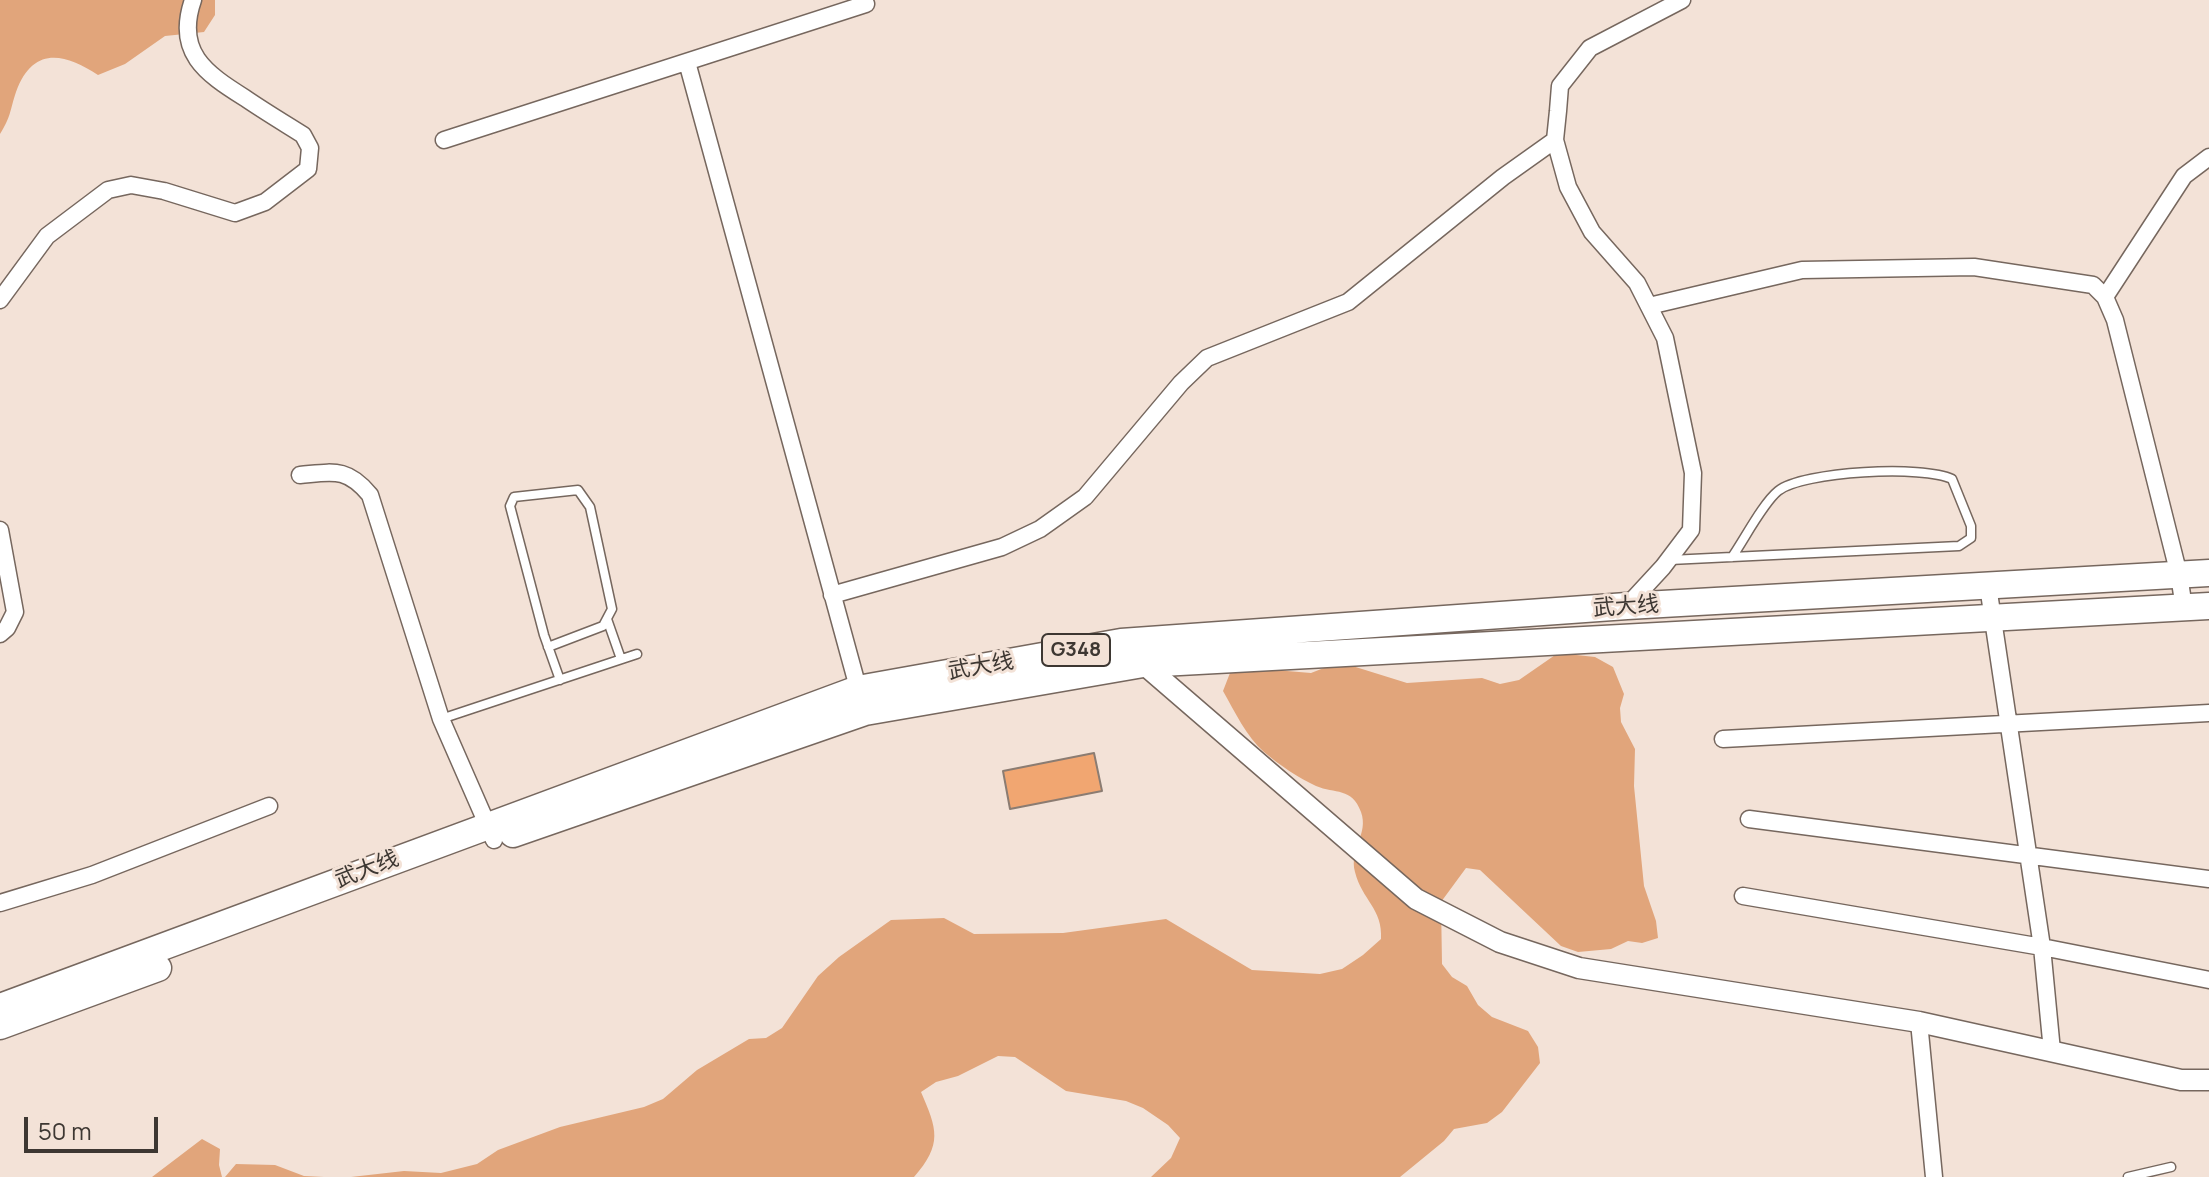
<!DOCTYPE html>
<meta charset="utf-8">
<style>
body{margin:0}
#map{position:relative;width:2209px;height:1177px;overflow:hidden;background:#f3e2d7;font-family:Manrope,sans-serif}
canvas{display:block}
.scale{position:absolute;left:24px;top:1117px;width:134px;height:36px;box-sizing:border-box;border:4px solid #3d3732;border-top:0;padding-left:10px;font-size:24px;line-height:28px;white-space:nowrap;color:#3d3732;-webkit-text-stroke:6px #f3e2d7;paint-order:stroke}
</style>
<div id="map">
<canvas width="2209" height="1177"></canvas>
<div class="scale">50 m</div>
</div>
<script>
const c = document.querySelector('canvas').getContext('2d');
c.lineJoin = 'round';
function paint(path, color) { c.fillStyle = color; c.fill(path, 'evenodd'); }
function strokePath(path, color, width, dash) { c.strokeStyle = color; c.lineWidth = width; c.lineCap = dash ? 'butt' : 'round'; c.setLineDash(dash || []); c.stroke(path); }
function write(font, color, halo, rows, align = 'center') {
  c.font = font + ' Manrope,"Noto Sans SC",sans-serif'; c.lineWidth = 6; c.setLineDash([]); c.textBaseline = 'middle'; c.strokeStyle = halo; c.fillStyle = color; for (const [text, x, y, turn = 0] of rows) {
    c.save(); c.translate(x, y); c.rotate((+turn || 0) * Math.PI / 180); c.textAlign = isNaN(turn) ? turn : align; if (halo) c.strokeText(text, 0, 0); c.fillText(text, 0, 0); c.restore();
  }
}
const green = new Path2D(`
 M 0,0 L 215,0 L 215,15 L 204,32 L 165,36 L 125,64 L 98,75 C 64,53 33,46 16,92 C 10,110 11,117 0,134 Z
 M 1558,653 L 1595,657 L 1613,667 L 1624,694 L 1620,708 L 1621,722 L 1635,749 L 1634,786 L 1644,886 L 1656,921 L 1658,938 L 1642,943 L 1628,941 L 1611,949 L 1578,952 L 1561,946 L 1480,870 L 1466,868 L 1441,902 L 1442,964 L 1452,977 L 1467,986 L 1478,1005 L 1492,1017 L 1528,1031 L 1538,1047 L 1540,1063 L 1502,1112 L 1487,1123 L 1454,1129 L 1444,1141 L 1400,1177 L 1151,1177 L 1171,1158 L 1180,1138 L 1168,1125 L 1143,1108 L 1126,1101 L 1066,1091 L 1015,1057 L 998,1056 L 958,1076 L 936,1082 L 921,1092 C 937,1129 943,1144 914,1177 L 351,1177 L 404,1171 L 441,1173 L 477,1164 L 498,1150 L 560,1127 L 644,1107 L 663,1099 L 697,1070 L 749,1039 L 766,1038 L 782,1028 L 818,976 L 839,957 L 891,920 L 944,918 L 974,934 L 1063,933 L 1166,919 L 1252,970 L 1320,974 L 1342,969 L 1363,955 L 1381,939 C 1383,909 1362,900 1355,872 C 1349,849 1369,834 1361,812 C 1352,787 1335,794 1316,786 C 1299,778 1279,765 1264,752 C 1246,736 1235,712 1223,691 L 1230,673 L 1251,668 L 1311,673 L 1329,666 L 1346,664 L 1407,683 L 1482,678 L 1500,684 L 1519,680 Z
 M 202,1139 L 220,1149 L 219,1165 L 222,1177 L 152,1177 Z
 M 236,1164 L 275,1165 L 304,1176 L 324,1177 L 225,1177 Z`);
const building = new Path2D(`
 M 1094,753 L 1102,791 L 1010,809 L 1003,771 Z`);
const service = new Path2D(`
 M 1670,560 L 1959,546 L 1971,538 L 1971,526 L 1952,479 C 1924,465 1803,471 1778,491 C 1763,503 1744,540 1732,557
 M 607,619 L 621,659
 M 548,647 L 603,626 L 612,609 L 590,507 L 578,490 L 514,497 L 510,506 L 544,635 L 560,680
 M 441,719 L 637,654
 M 2128,1177 L 2171,1167`);
const minor = new Path2D(`
 M 687,62 L 860,695
 M 444,140 L 866,4
 M 2105,297 L 2184,176 L 2209,157
 M 0,300 L 47,236 L 108,190 L 131,185 L 164,191 L 235,213 L 265,202 L 308,169 L 310,148 L 303,135 C 284,123 264,111 245,98 C 205,73 175,52 193,0
 M 1649,306 L 1802,270 L 1974,267 L 2093,285 L 2105,297 L 2115,320 L 2179,575 L 2184,608
 M 300,475 C 333,472 347,467 370,495 L 441,719 L 494,840
 M 0,530 L 15,612 L 7,628 L 0,634
 M 1988,586 L 2042,947 L 2052,1051
 M 832,595 L 1002,547 L 1040,529 L 1085,497 L 1181,383 L 1207,358 L 1348,302 L 1503,177 L 1555,140
 M 1627,606 L 1663,567 L 1691,530 L 1693,473 L 1665,338 L 1637,283 L 1592,232 L 1568,187 L 1555,140 L 1558,111 L 1560,86 L 1590,48 L 1682,0
 M 1723,739 L 2209,713
 M 1749,819 L 2209,879
 M 1743,896 L 2042,947 L 2209,980
 M 0,903 L 92,875 L 269,806
 M 1919,1022 L 1934,1177`);
const tertiary = new Path2D(`
 M 1139,660 L 1416,899 L 1500,942 L 1579,968 L 1919,1022 L 2181,1080 L 2209,1080`);
const trunk = new Path2D(`
 M 513,834 L 865,712 L 1143,664 L 2209,606
 M 0,1007 L 858,689 L 1121,642 L 1627,606 L 2209,573
 M 0,1026 L 158,968`);
const shields = [
 [1076,650,68]
];
const shieldNames = [
 ["G348",1076,650]
];
const streetNames = [
 ["武大线",1626,607,-4],
 ["武大线",981,667,-10],
 ["武大线",367,870,-21]
];
paint(green, '#e1a57b');
paint(building, '#f1a671');
strokePath(building, '#8b7c72', 2);
strokePath(service, '#76675e', 11);
strokePath(minor, '#76675e', 19);
strokePath(tertiary, '#76675e', 23);
strokePath(trunk, '#76675e', 29);
strokePath(service, '#fff', 8);
strokePath(minor, '#fff', 16);
strokePath(tertiary, '#fff', 20);
strokePath(trunk, '#fff', 26);
for (const [x, y, w] of shields) { const box = new Path2D(); box.roundRect(x - w / 2, y - 16, w, 32, 6); c.fillStyle = '#f3e2d7'; c.fill(box); strokePath(box, '#3d3732', 2); }
write('bold 20px', '#3d3732', null, shieldNames);
write('22px', '#3d3732', '#f3e2d7', streetNames);
</script>
